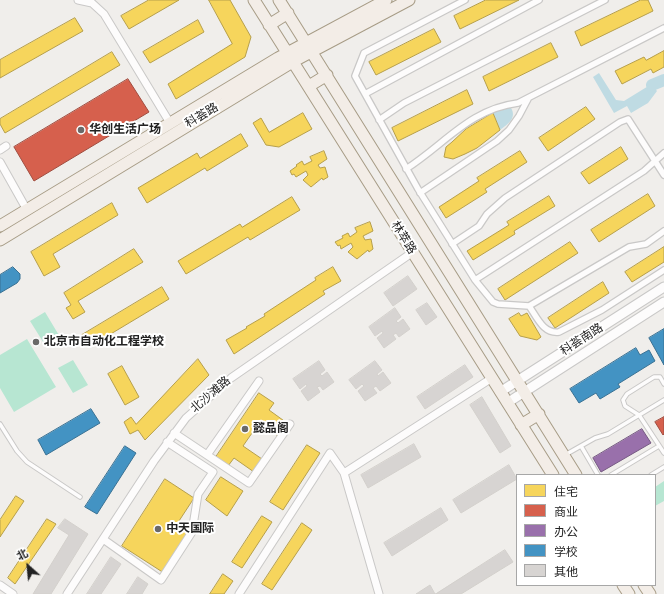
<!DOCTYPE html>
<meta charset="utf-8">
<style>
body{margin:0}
#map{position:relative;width:664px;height:594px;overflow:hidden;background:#f0eeeb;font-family:Roboto,"Noto Sans SC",sans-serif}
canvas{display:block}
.legend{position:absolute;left:516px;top:474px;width:140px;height:112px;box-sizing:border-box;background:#fff;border:1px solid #a7a7a7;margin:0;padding:5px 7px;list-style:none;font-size:12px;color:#222}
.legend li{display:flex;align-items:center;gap:8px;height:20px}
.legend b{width:20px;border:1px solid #a7a7a7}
.north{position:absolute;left:8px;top:546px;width:40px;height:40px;-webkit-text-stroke:3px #fff;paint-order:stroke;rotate:333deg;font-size:11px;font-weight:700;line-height:16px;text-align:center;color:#222}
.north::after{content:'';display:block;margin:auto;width:14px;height:18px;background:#222;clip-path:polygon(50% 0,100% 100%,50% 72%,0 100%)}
</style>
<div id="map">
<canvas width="664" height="594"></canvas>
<ul class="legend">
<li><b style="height:11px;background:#f6d55c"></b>住宅</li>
<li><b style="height:11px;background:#d6604d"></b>商业</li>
<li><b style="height:11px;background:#9970ab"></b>办公</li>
<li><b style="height:11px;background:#4393c3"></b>学校</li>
<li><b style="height:11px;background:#d7d4d2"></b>其他</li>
</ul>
<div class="north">北</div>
</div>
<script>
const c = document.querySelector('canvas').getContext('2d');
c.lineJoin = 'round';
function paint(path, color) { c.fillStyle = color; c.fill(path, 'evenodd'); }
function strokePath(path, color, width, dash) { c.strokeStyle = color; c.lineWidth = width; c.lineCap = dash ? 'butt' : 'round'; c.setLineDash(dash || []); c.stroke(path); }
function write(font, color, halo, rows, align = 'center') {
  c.font = font + ' Roboto,"Noto Sans SC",sans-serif'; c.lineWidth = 4; c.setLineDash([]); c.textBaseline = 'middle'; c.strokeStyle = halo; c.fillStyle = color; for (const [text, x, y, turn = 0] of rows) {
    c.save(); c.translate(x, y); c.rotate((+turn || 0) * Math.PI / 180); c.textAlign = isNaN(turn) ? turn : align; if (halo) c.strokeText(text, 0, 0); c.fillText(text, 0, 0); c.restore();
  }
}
const pitch = new Path2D(`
 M 45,312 L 60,337 L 45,345 L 30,321 Z
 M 27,339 L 56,387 L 14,412 L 0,388 L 0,355 Z
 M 73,360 L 88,385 L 73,393 L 58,368 Z
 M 664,481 L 664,501 L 655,506 L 655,487 Z`);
const water = new Path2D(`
 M 599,73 L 616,100 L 624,101 L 650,85 L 652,85 L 657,91 L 648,103 L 631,113 L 627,106 L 614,113 L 593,77 Z
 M 503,108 L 511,108 C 517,118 508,124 500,130 L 493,113 Z`);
const homes = new Path2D(`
 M 149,0 L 179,0 L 129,29 L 121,16 Z
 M 209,0 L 230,0 L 251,37 L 245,57 L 176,99 L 168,84 L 232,44 Z
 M 486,0 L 519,0 L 460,29 L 454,16 Z
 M 641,0 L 648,0 L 653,11 L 581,46 L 575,32 Z
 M 75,18 L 83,31 L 0,78 L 0,60 Z
 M 198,20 L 204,32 L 150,63 L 143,52 Z
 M 434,29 L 441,42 L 376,75 L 369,62 Z
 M 551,43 L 558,57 L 489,91 L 483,77 Z
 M 664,51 L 664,67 L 653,73 L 651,69 L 622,84 L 615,71 L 644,57 L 646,60 Z
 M 112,52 L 120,65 L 5,133 L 0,124 L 0,119 Z
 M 467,90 L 473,104 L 398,141 L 392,128 Z
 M 586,107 L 595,119 L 548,151 L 539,138 Z
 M 303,113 L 312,129 L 279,147 L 266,145 L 253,123 L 261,118 L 269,132 Z
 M 493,113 L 500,130 L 477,148 L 465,154 L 453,159 L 444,157 L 446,147 L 452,142 L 466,129 Z
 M 241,134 L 248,146 L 207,171 L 205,168 L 147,203 L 138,188 L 197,153 L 200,158 Z
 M 621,147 L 628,159 L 589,184 L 581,173 Z
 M 324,151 L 327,159 L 318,165 L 320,168 L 325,167 L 328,177 L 323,180 L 322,178 L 311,187 L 303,180 L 308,175 L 306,171 L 296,177 L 294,174 L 292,175 L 290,171 L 297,166 L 296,165 L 302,161 L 304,165 L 312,161 L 310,157 Z
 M 520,151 L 527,162 L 485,189 L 487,192 L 446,218 L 439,207 L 479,181 L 477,178 Z
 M 648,194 L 655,206 L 599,242 L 591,230 Z
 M 549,196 L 555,206 L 514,231 L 515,234 L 473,260 L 467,251 L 509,225 L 507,222 Z
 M 292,197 L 300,210 L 250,240 L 248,237 L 186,274 L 178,261 L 240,224 L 242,227 Z
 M 112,203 L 118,215 L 53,254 L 60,267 L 44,276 L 31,252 Z
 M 370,222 L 373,231 L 363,236 L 365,240 L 371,239 L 373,249 L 369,252 L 368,250 L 357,259 L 348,252 L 353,247 L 351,243 L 341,249 L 340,245 L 338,246 L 335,242 L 343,238 L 342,236 L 348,233 L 350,237 L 357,232 L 355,228 Z
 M 570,242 L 578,253 L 505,300 L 498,289 Z
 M 664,247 L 664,262 L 632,282 L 625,272 Z
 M 134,249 L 143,262 L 78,301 L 85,312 L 73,319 L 66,308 L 71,305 L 64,293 Z
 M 333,267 L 341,281 L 323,291 L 325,294 L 234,354 L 226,340 L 247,328 L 246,327 L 265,316 L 264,314 L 316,280 L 315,278 Z
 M 603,282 L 609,293 L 555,328 L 548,318 Z
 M 162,287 L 169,299 L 89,347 L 82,335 Z
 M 519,313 L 521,316 L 527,313 L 541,337 L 537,340 L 520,336 L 509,319 Z
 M 198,359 L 209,375 L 145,440 L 138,430 L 130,434 L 124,422 L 131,417 L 136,424 Z
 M 122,366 L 139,397 L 125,405 L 108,374 Z
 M 259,393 L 274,403 L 269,410 L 287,423 L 278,436 L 259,423 L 243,446 L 262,459 L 254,472 L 234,458 L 228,466 L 216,457 Z
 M 307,445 L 320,453 L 283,510 L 270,502 Z
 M 221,477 L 243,491 L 227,516 L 206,500 Z
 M 165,479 L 194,498 L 177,524 L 190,533 L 164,573 L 122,546 Z
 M 16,496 L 24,501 L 0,537 L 0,520 Z
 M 262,516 L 272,522 L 242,568 L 232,562 Z
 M 47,519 L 56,524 L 15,584 L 8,578 Z
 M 302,523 L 312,530 L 272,590 L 262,584 Z
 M 223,574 L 233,581 L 224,594 L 210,594 Z`);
const shops = new Path2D(`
 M 128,79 L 149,112 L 34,181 L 14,147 Z
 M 664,417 L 664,434 L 663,435 L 655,422 Z`);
const offices = new Path2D(`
 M 642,429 L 651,443 L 601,472 L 593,458 Z`);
const schools = new Path2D(`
 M 13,267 L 20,274 L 20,279 L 17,283 L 0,293 L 0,275 Z
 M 664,329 L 664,365 L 649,338 Z
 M 636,348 L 640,355 L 649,350 L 655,361 L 618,384 L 620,387 L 600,399 L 596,393 L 579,403 L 570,389 Z
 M 91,409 L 100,423 L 46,455 L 38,440 Z
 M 125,446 L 136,453 L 97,514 L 85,507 Z`);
const river = new Path2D(`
 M 652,85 L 664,80`);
const building = new Path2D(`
 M 408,276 L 417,289 L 393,306 L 384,293 Z
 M 427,303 L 437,317 L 426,325 L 416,310 Z
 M 395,308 L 401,317 L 396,321 L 398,323 L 403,319 L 410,329 L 399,337 L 396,333 L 393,335 L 396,339 L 384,348 L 377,338 L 383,333 L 382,331 L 375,336 L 369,327 Z
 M 319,361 L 325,370 L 320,374 L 322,376 L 327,372 L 334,382 L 323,390 L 320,386 L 317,387 L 320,392 L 308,401 L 301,391 L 307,386 L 306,384 L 300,389 L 293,379 Z
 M 375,361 L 382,370 L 377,374 L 378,376 L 383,372 L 391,383 L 380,391 L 376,386 L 373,388 L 377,393 L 365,401 L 358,391 L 364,386 L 362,384 L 356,389 L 349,380 Z
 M 465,365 L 473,377 L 425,409 L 417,397 Z
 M 482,397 L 511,446 L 500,453 L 470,405 Z
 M 414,444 L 421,457 L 368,488 L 361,475 Z
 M 509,465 L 517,479 L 461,513 L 453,500 Z
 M 441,508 L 448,520 L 392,556 L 384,543 Z
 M 65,519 L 88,534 L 51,594 L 33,594 L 69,535 L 58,528 Z
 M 505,550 L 513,562 L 461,594 L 416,594 L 430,585 L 435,594 Z
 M 111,557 L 121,564 L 101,594 L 87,594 Z
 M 138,577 L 148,584 L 142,594 L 127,594 Z`);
const service = new Path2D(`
 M 664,384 L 660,377 L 654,377 L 627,394 L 623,400 L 625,406 L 639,415 L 664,453
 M 0,424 L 17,451 L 27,462 L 80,497
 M 581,446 L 598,475
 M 565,455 L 595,438 L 608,434 L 664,400
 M 611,475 L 659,446
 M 651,475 L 664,467`);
const pedestrian = new Path2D(`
 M 465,0 L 364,53 L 355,76 L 418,189 L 475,280 L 493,302 L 498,304 L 529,306 C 537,317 543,334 559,332 L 602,310 L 664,270
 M 365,94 L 539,0
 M 379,120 L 404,103 L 605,0
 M 406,169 C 445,144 470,109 518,103 L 664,28
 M 420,193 L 497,141 L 509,130 L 519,116 L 528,99
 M 452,244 L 479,226 L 487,214 L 505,198 L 620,122 L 628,119 L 664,175
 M 475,280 L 644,171 L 664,153
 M 529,306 L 629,247 L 646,244 L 664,231`);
const minor = new Path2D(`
 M 78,0 L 92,3 L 104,14 L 170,123
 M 0,150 L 6,146
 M 0,162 L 27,210
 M 174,433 L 249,483 L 290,424
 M 207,455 L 259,381
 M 344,473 L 492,378
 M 103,539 L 161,580 L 192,532 L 198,494 L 213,472 L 167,442
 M 0,585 L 13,594
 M 67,594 L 154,461 L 186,418 L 231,378 L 413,252
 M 239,594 L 330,453 L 344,473 L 379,594`);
const tertiary = new Path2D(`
 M 500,392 L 664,287
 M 507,403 L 664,302`);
const primary = new Path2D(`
 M 254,0 L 553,475
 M 279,0 L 576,475
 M 269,25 L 288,13
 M 309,86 L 327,75
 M 0,226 L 278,58 L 386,0
 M 0,240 L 294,61 L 409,0
 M 521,425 L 539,414
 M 623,585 L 629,594
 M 644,585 L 650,594`);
const markers = [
 [81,130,4,"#6a6968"],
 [36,342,4,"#6a6968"],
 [245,429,4,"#6a6968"],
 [158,529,4,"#6a6968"]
];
const streetNames = [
 ["科荟路",202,116,-31],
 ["林萃路",403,238,58],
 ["科荟南路",582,340,-33],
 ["北沙滩路",211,395,-41]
];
const poiNames = [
 ["华创生活广场",89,130],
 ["北京市自动化工程学校",44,342],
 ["懿品阁",253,429],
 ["中天国际",166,529]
];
paint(pitch, '#b7e6d2');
paint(water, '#bfdbe3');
paint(homes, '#f6d55c');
strokePath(homes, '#b69f4b', 1);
paint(shops, '#d6604d');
strokePath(shops, '#a04d40', 1);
paint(offices, '#9970ab');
strokePath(offices, '#755982', 1);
paint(schools, '#4393c3');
strokePath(schools, '#397193', 1);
strokePath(river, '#bfdbe3', 12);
paint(building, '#d7d4d2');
strokePath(building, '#d3d0cc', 1);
strokePath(service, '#c9c8c7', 5.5);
strokePath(pedestrian, '#c9c8c7', 8);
strokePath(minor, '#c9c8c7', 9);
strokePath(tertiary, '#c9c8c7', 11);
strokePath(primary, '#a79c86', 13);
strokePath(service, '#fdfcfc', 3.5);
strokePath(pedestrian, '#fdfcfc', 5.5);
strokePath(minor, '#fdfcfc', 7);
strokePath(tertiary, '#fdfcfc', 9);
strokePath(primary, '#f3ede7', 11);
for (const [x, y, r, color] of markers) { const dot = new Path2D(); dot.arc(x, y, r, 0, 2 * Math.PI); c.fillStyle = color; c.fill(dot); strokePath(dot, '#fff', 1.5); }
write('12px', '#222', '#fff', streetNames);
write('bold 12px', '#222', '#fff', poiNames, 'left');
</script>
